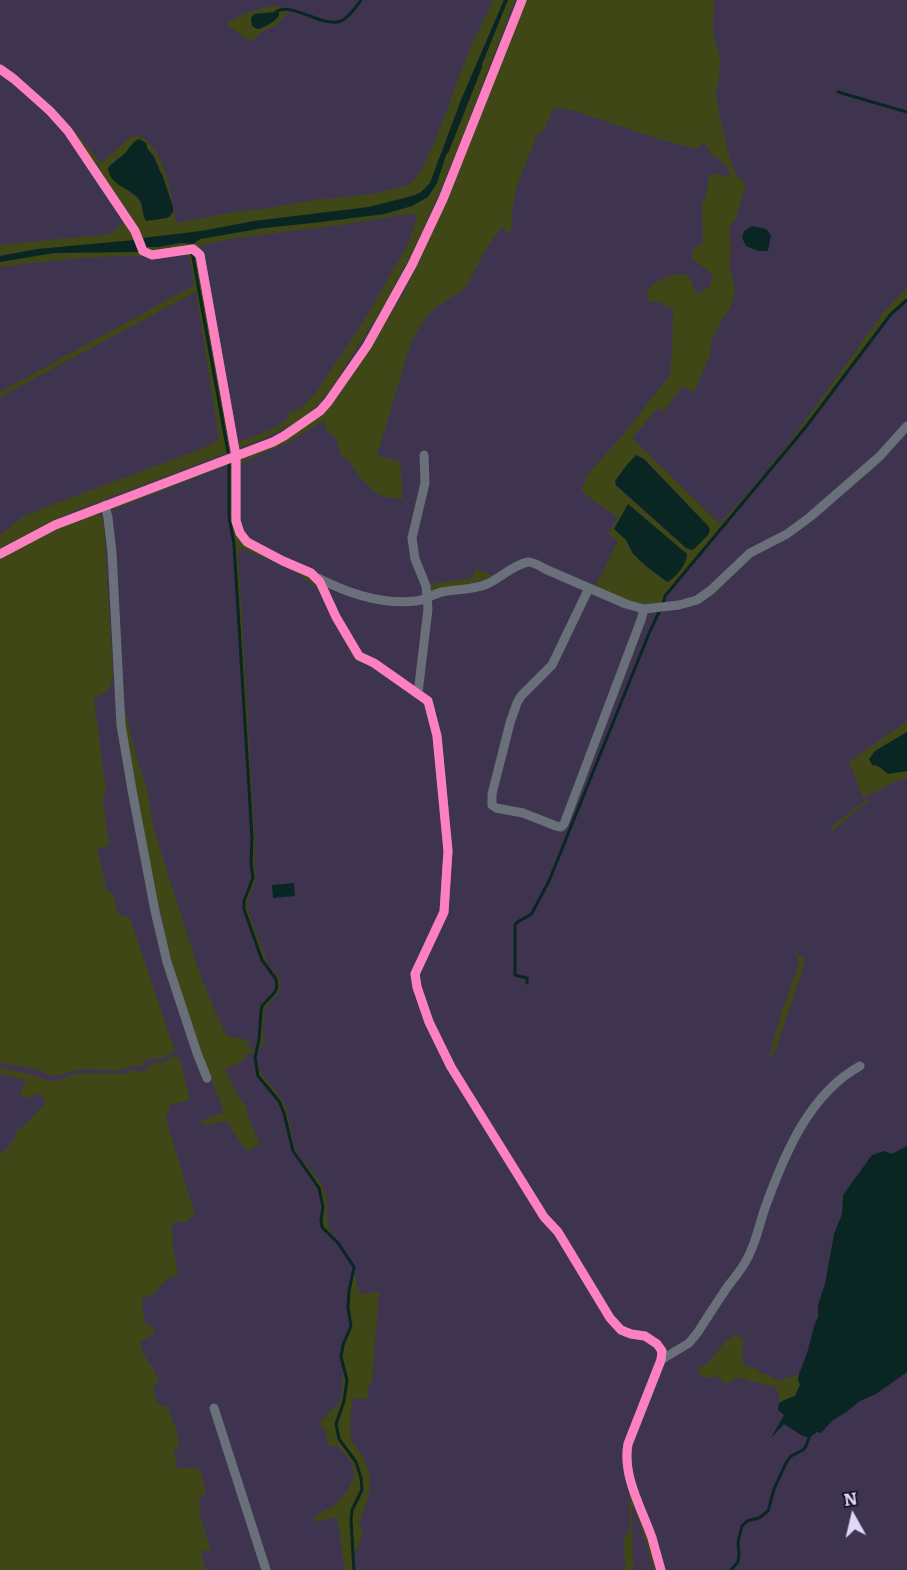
<!DOCTYPE html>
<style>
body{margin:0}
#map{position:relative;width:907px;height:1570px;overflow:hidden;background:#3f3450;font-family:Literata,serif}
canvas{display:block}
.north{position:absolute;left:823px;top:1486px;width:60px;height:60px;-webkit-text-stroke:4px #1f172f;paint-order:stroke;rotate:352deg;font-size:16px;font-weight:700;line-height:24px;text-align:center;color:#e0d7f8}
.north::after{content:'';display:block;margin:auto;width:21px;height:27px;background:#e0d7f8;clip-path:polygon(50% 0,100% 100%,50% 72%,0 100%)}
</style>
<div id="map">
<canvas width="907" height="1570"></canvas>
<div class="north">N</div>
</div>
<script>
const c = document.querySelector('canvas').getContext('2d');
c.lineJoin = 'round';
function paint(path, color) { c.fillStyle = color; c.fill(path, 'evenodd'); }
function strokePath(path, color, width, dash) { c.strokeStyle = color; c.lineWidth = width; c.lineCap = dash ? 'butt' : 'round'; c.setLineDash(dash || []); c.stroke(path); }
const green = new Path2D(`
 M 493,0 L 504,0 L 461,100 L 430,183 L 420,193 L 412,196 L 369,207 L 254,221 L 201,231 L 143,238 L 103,177 L 99,166 L 92,160 L 70,129 L 71,127 L 101,163 L 129,138 L 139,135 C 166,150 172,196 176,223 L 234,212 L 269,208 L 314,200 L 372,194 L 408,185 C 427,176 454,87 464,64 C 472,42 483,22 493,0 ZM 146,143 L 147,148 L 155,157 L 160,171 L 162,174 L 173,207 L 167,218 L 159,218 L 143,213 C 142,194 131,198 124,185 C 119,178 117,169 114,161 L 127,152 L 129,147 Z
 M 508,0 L 515,0 C 467,123 424,254 347,363 C 338,377 328,397 315,407 C 293,427 266,438 239,448 L 238,442 C 255,436 275,430 288,418 L 288,413 L 300,409 L 317,391 L 358,330 L 372,307 L 409,242 L 416,220 L 415,213 L 340,225 L 229,239 L 201,246 L 198,249 L 150,251 L 146,247 L 158,247 L 181,243 L 193,244 L 200,239 L 264,228 L 321,222 L 384,214 L 412,206 L 428,197 L 436,183 L 450,143 Z
 M 525,0 L 714,0 L 713,31 L 720,58 L 719,79 L 716,92 L 719,115 L 732,167 L 738,177 L 744,182 L 745,188 L 736,217 L 729,230 L 731,248 L 729,268 L 732,273 L 735,294 L 730,308 L 723,318 L 711,341 L 711,352 L 694,393 L 682,386 L 664,412 L 658,408 L 632,438 L 720,524 L 752,488 L 789,443 L 883,313 L 907,288 L 907,299 L 890,313 L 804,427 L 664,596 L 662,603 C 639,608 615,596 595,587 L 618,541 L 608,534 L 618,518 L 581,491 L 587,475 L 623,435 L 670,375 L 672,354 L 673,308 L 664,306 L 660,302 L 648,301 L 647,291 C 654,282 662,279 672,275 C 676,275 679,274 682,274 C 692,274 692,288 698,294 L 709,287 L 713,277 C 707,267 698,265 691,256 L 694,248 L 703,243 L 702,206 L 709,183 L 708,175 L 715,174 L 729,177 L 729,170 L 721,161 L 712,155 L 704,142 L 697,149 L 659,139 L 572,110 L 554,108 L 544,130 L 537,135 L 517,186 L 513,205 L 511,231 L 506,233 L 503,226 L 489,244 L 465,288 L 432,310 L 422,323 L 411,343 L 377,455 L 400,462 L 403,499 L 385,497 L 378,494 L 360,478 L 350,462 L 341,455 L 335,436 L 327,432 L 323,421 L 287,443 L 254,457 L 239,465 C 249,449 284,441 301,430 C 315,421 326,410 337,398 L 403,294 L 419,262 L 437,222 ZM 637,455 L 644,459 L 708,526 L 708,535 L 694,549 L 686,548 L 616,486 ZM 629,505 L 687,558 L 672,579 L 629,548 L 626,540 L 615,529 Z
 M 273,6 L 281,7 L 274,12 L 254,14 L 251,18 L 252,25 L 257,29 C 271,26 271,17 282,9 L 289,10 L 277,25 L 262,32 L 250,42 L 226,24 C 241,14 254,9 273,6 Z
 M 124,222 L 135,240 L 38,249 L 0,255 L 0,245 L 110,234 Z
 M 70,252 L 138,252 L 144,256 C 96,255 48,261 0,267 L 0,262 L 35,255 Z
 M 189,253 L 194,253 L 197,259 L 232,451 L 69,513 L 0,548 L 0,535 L 24,516 L 46,507 L 201,449 L 219,440 L 196,292 L 0,397 L 0,392 L 194,285 Z
 M 233,461 L 237,531 L 314,580 L 356,655 L 358,663 L 353,657 L 317,587 L 295,572 L 279,564 L 239,547 L 238,550 L 255,844 L 254,864 L 256,880 L 246,905 L 268,964 L 280,980 L 281,985 L 278,994 L 269,1003 L 264,1012 L 263,1033 L 265,1042 C 240,1064 277,1086 285,1105 C 291,1120 290,1141 298,1155 C 306,1168 320,1175 325,1193 C 330,1210 323,1220 334,1238 L 326,1232 L 322,1227 L 322,1220 L 323,1207 L 320,1187 L 294,1151 L 283,1107 L 274,1093 L 259,1076 L 256,1066 L 255,1057 L 260,1040 L 260,1019 L 263,1006 L 276,992 L 278,986 L 277,979 L 263,959 L 245,909 L 245,901 L 253,878 L 251,864 L 253,838 L 234,544 L 229,517 L 230,464 L 112,510 L 113,507 Z
 M 100,514 L 104,522 L 113,678 C 110,691 106,692 94,698 L 106,792 L 103,797 L 109,845 L 97,850 L 107,891 L 113,893 L 119,916 L 129,916 L 175,1051 L 161,1059 L 152,1058 L 145,1061 L 141,1067 L 133,1065 L 118,1071 L 85,1069 L 72,1071 L 57,1076 L 50,1075 L 35,1069 L 0,1063 L 0,558 C 32,541 64,519 100,514 Z
 M 475,569 L 494,576 C 474,585 451,584 431,593 L 429,584 L 472,578 Z
 M 123,703 L 137,758 L 148,791 L 152,819 L 160,849 L 199,971 L 214,1009 L 226,1034 C 233,1040 243,1036 249,1042 L 249,1048 L 255,1050 L 255,1054 L 248,1053 L 241,1063 L 225,1069 L 241,1101 L 247,1107 L 248,1117 L 260,1144 L 249,1151 L 245,1149 L 226,1121 C 217,1123 207,1128 200,1121 L 224,1112 L 195,1035 L 170,956 L 146,846 L 124,723 Z
 M 907,721 L 907,732 L 875,751 L 878,766 L 888,774 L 907,771 L 907,779 L 897,781 L 863,798 L 849,762 Z
 M 868,799 L 869,801 L 832,831 L 831,829 L 834,824 Z
 M 793,949 L 798,955 L 805,959 L 804,966 L 779,1040 L 776,1050 L 769,1058 L 784,1002 L 787,999 L 799,962 Z
 M 176,1056 L 180,1059 L 190,1099 L 171,1105 L 167,1115 L 167,1123 L 195,1214 L 185,1223 L 178,1221 L 172,1225 L 173,1247 L 178,1275 L 166,1280 L 152,1295 L 142,1299 L 144,1323 L 154,1328 C 154,1336 148,1338 141,1340 C 140,1352 145,1356 151,1365 C 154,1370 156,1375 159,1380 L 153,1389 L 158,1404 L 167,1406 L 175,1426 L 180,1448 L 174,1449 L 177,1468 L 196,1468 L 201,1472 L 206,1495 L 199,1497 L 201,1518 L 211,1550 L 202,1551 L 205,1570 L 0,1570 L 0,1155 C 9,1147 15,1141 17,1129 L 22,1128 L 46,1102 L 40,1094 L 26,1098 L 20,1094 L 26,1080 L 0,1074 L 0,1068 L 29,1074 L 50,1081 L 61,1080 L 71,1075 L 88,1073 L 125,1074 L 131,1070 L 143,1072 L 151,1064 L 155,1062 C 163,1065 165,1061 172,1057 Z
 M 354,1274 L 360,1294 L 379,1292 L 372,1382 L 368,1386 L 369,1398 L 352,1399 C 352,1409 349,1428 351,1437 C 352,1444 360,1451 363,1457 C 377,1483 367,1499 359,1525 L 364,1532 L 354,1555 L 352,1520 L 353,1510 L 362,1490 L 362,1478 L 356,1462 L 340,1439 L 337,1424 L 345,1401 L 348,1380 L 342,1357 L 343,1345 L 351,1327 L 349,1308 L 349,1291 Z
 M 735,1335 L 741,1337 L 744,1341 L 741,1351 L 744,1356 L 742,1360 L 746,1366 L 757,1369 L 762,1374 L 767,1374 L 779,1381 L 799,1374 L 798,1380 L 800,1385 L 795,1396 L 784,1400 L 779,1403 L 779,1392 L 773,1385 L 763,1385 L 754,1381 L 749,1382 C 739,1372 736,1381 725,1384 L 717,1376 L 708,1378 L 701,1376 L 697,1369 C 715,1363 719,1342 735,1335 Z
 M 341,1359 C 347,1374 347,1389 342,1404 C 340,1411 336,1418 336,1426 C 336,1447 359,1459 361,1480 C 362,1493 352,1502 351,1514 C 349,1533 354,1552 353,1570 L 345,1570 L 337,1517 L 315,1522 L 316,1515 L 335,1505 L 346,1492 L 354,1477 L 353,1464 L 338,1446 L 331,1446 L 328,1445 L 324,1427 L 318,1426 L 327,1414 L 338,1405 L 341,1398 L 343,1374 Z
 M 629,1488 L 635,1502 L 632,1509 L 633,1570 L 626,1570 L 623,1541 L 630,1530 Z
 M 637,1508 L 657,1570 L 654,1570 L 636,1512 Z`);
const water = new Path2D(`
 M 504,0 L 508,0 L 450,143 L 437,183 L 428,197 L 412,206 L 384,214 L 321,222 L 264,228 L 200,239 L 193,244 L 181,243 L 158,247 L 146,247 L 143,238 L 201,231 L 254,221 L 369,207 L 412,196 L 420,193 L 430,183 L 461,100 Z
 M 276,12 L 279,13 L 279,16 C 274,22 264,28 257,29 L 252,26 L 251,18 L 254,14 Z
 M 139,139 L 146,143 L 147,148 L 154,157 L 160,171 L 162,174 L 173,207 L 173,212 L 170,216 L 167,218 L 146,221 C 141,213 144,205 138,198 C 128,187 110,186 108,168 C 113,162 119,159 124,154 C 130,149 131,142 139,139 Z
 M 752,226 L 766,229 L 771,235 L 768,251 L 758,251 L 746,246 L 742,238 L 744,231 Z
 M 135,240 L 138,252 L 54,253 L 0,262 L 0,256 L 38,249 Z
 M 636,455 L 644,459 L 708,526 L 710,530 L 708,535 L 694,549 L 691,550 L 686,548 L 616,485 L 615,481 L 626,466 Z
 M 628,504 L 687,554 C 687,564 676,578 667,582 L 647,567 L 633,554 L 626,540 L 614,529 Z
 M 907,732 L 907,771 L 888,774 L 878,766 L 872,765 L 869,759 L 875,751 Z
 M 294,883 L 295,896 L 273,898 L 272,885 Z
 M 907,1146 L 907,1372 L 876,1394 L 860,1401 L 845,1413 L 833,1420 L 821,1433 L 817,1432 L 809,1438 L 801,1435 L 784,1424 L 771,1438 L 784,1415 L 778,1410 L 779,1403 L 784,1400 L 795,1396 L 800,1385 L 798,1380 L 799,1374 L 807,1353 L 815,1323 L 818,1317 L 818,1305 L 825,1284 L 834,1234 L 842,1214 L 843,1195 L 872,1155 L 884,1151 L 892,1154 Z`);
const stream = new Path2D(`
 M 276,12 C 292,1 321,28 341,21 C 349,18 356,7 361,0
 M 838,92 L 907,112
 M 447,152 L 481,66
 M 192,252 L 228,452
 M 229,464 L 229,517 L 234,544 L 252,838 L 251,864 L 253,878 L 244,901 L 244,909 L 262,960 L 276,979 L 277,986 L 275,992 L 262,1006 L 261,1012 L 259,1040 L 255,1057 L 258,1076 L 279,1101 L 284,1113 L 293,1151 L 319,1188 L 323,1207 L 321,1220 L 322,1227 L 338,1243 L 354,1267 L 349,1291 L 348,1308 L 351,1326 L 343,1345 L 341,1357 L 347,1380 L 344,1401 L 336,1424 L 339,1439 L 356,1462 L 361,1478 L 362,1490 L 352,1510 L 351,1520 L 354,1570
 M 663,604 L 665,596 L 805,428 L 891,314 L 907,300
 M 527,983 L 527,978 L 515,975 L 515,925 C 519,918 527,919 532,913 L 549,881 L 650,631 L 660,610
 M 731,1570 L 738,1562 L 739,1555 L 738,1542 L 742,1526 L 747,1521 L 759,1518 L 768,1511 L 774,1489 L 786,1463 L 791,1456 L 803,1450 L 806,1446 L 809,1438`);
const minor = new Path2D(`
 M 0,69 L 14,79 L 50,111 L 68,131 L 135,231 L 143,251 L 152,255 L 193,249 L 200,255 L 236,456 L 236,521 L 240,533 L 247,542 L 283,561 L 311,573 L 320,582 L 336,617 L 359,656 L 374,663 L 428,701 L 437,736 L 448,851 L 444,912 L 415,974 L 417,987 L 429,1022 L 451,1067 L 544,1217 L 558,1232 L 610,1318 L 621,1330 L 631,1334 L 645,1336 L 657,1344 L 662,1351 L 661,1360 L 628,1444 C 622,1476 642,1509 652,1538 C 655,1549 658,1560 661,1570
 M 105,505 L 108,518 L 112,553 L 121,725 L 132,790 L 155,911 L 167,962 L 197,1053 L 207,1078
 M 0,554 L 55,525 L 273,442 L 284,436 L 320,411 L 328,402 L 367,346 L 412,265 L 443,199 L 522,0
 M 318,578 C 349,594 382,605 416,601 C 425,600 433,594 442,592 C 457,589 473,590 487,584 C 500,578 515,564 528,562 C 534,562 540,566 545,569 L 626,604 L 644,609 L 679,605 L 697,600 L 711,590 L 750,553 L 787,534 L 810,517 L 879,457 L 907,426
 M 589,588 L 552,665 L 521,696 L 517,703 L 510,723 L 492,794 L 492,805 L 496,808 L 523,813 L 556,826 L 561,827 L 564,824 L 641,620 L 644,609
 M 418,693 L 428,609 L 426,586 L 415,559 L 412,538 L 425,483 L 424,455
 M 661,1360 L 689,1343 L 698,1332 C 708,1316 718,1301 728,1286 C 735,1277 742,1269 747,1259 C 756,1243 759,1225 765,1208 C 784,1155 809,1094 860,1066
 M 214,1408 L 266,1570`);
const cycleway = new Path2D(`
 M 0,69 L 14,79 L 50,111 L 68,131 L 135,231 L 143,251 L 152,255 L 193,249 L 200,255 L 236,456 L 236,521 L 240,533 L 247,542 L 283,561 L 311,573 L 320,582 L 336,617 L 359,656 L 374,663 L 428,701 L 437,736 L 448,851 L 444,912 L 415,974 L 417,987 L 429,1022 L 451,1067 L 544,1217 L 558,1232 L 610,1318 L 621,1330 L 631,1334 L 645,1336 L 657,1344 L 662,1351 L 661,1360 L 628,1444 C 622,1476 642,1509 652,1538 C 655,1549 658,1560 661,1570
 M 0,554 L 55,525 L 273,442 L 284,436 L 320,411 L 328,402 L 367,346 L 412,265 L 443,199 L 522,0`);
paint(green, '#3f4716');
paint(water, '#092623');
strokePath(stream, '#092623', 3);
strokePath(minor, '#69707a', 9);
strokePath(cycleway, '#ff80c0', 9);
</script>
